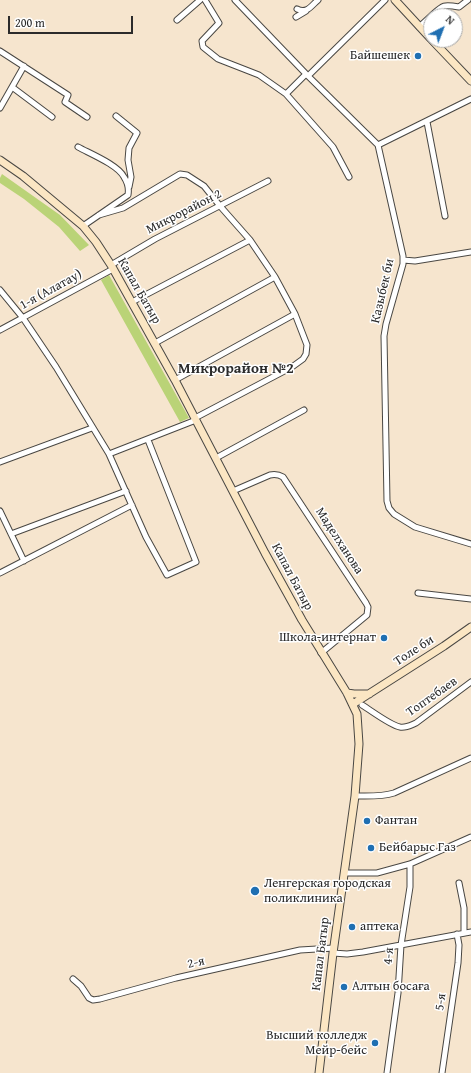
<!DOCTYPE html>
<meta charset="utf-8">
<style>
body{margin:0}
#map{position:relative;width:471px;height:1073px;overflow:hidden;background:#f6e5ce;font-family:"Gentium Book Plus",serif}
canvas{display:block}
.north{position:absolute;left:423px;top:8px;width:40px;height:40px;box-sizing:border-box;background:#fff;border:1px solid #aaa;border-radius:50%;rotate:42deg;font-size:11px;font-weight:700;line-height:16px;text-align:center;color:#2b2b2b}
.north::after{content:'';display:block;margin:auto;width:14px;height:18px;background:#1f6fb2;clip-path:polygon(50% 0,100% 100%,50% 72%,0 100%)}
.scale{position:absolute;left:8px;top:16px;width:125px;height:18px;box-sizing:border-box;border:2px solid #2b2b2b;border-top:0;padding-left:5px;font-size:12px;line-height:14px;white-space:nowrap;color:#2b2b2b;-webkit-text-stroke:3px #fff;paint-order:stroke}
</style>
<div id="map">
<canvas width="471" height="1073"></canvas>
<div class="north">N</div>
<div class="scale">200 m</div>
</div>
<script>
const c = document.querySelector('canvas').getContext('2d');
c.lineJoin = 'round';
function paint(path, color) { c.fillStyle = color; c.fill(path, 'evenodd'); }
function strokePath(path, color, width, dash) { c.strokeStyle = color; c.lineWidth = width; c.lineCap = dash ? 'butt' : 'round'; c.setLineDash(dash || []); c.stroke(path); }
function write(font, color, halo, rows, align = 'center') {
  c.font = font + ' "Gentium Book Plus",serif'; c.lineWidth = 3; c.setLineDash([]); c.textBaseline = 'middle'; c.strokeStyle = halo; c.fillStyle = color; for (const [text, x, y, turn = 0] of rows) {
    c.save(); c.translate(x, y); c.rotate((+turn || 0) * Math.PI / 180); c.textAlign = isNaN(turn) ? turn : align; if (halo) c.strokeText(text, 0, 0); c.fillText(text, 0, 0); c.restore();
  }
}
const green = new Path2D(`
 M 2,174 L 60,215 L 89,245 L 80,251 L 59,227 L 24,199 L 0,183 L 0,178 Z
 M 109,275 L 189,418 L 180,422 L 101,280 Z`);
const street = new Path2D(`
 M 205,0 L 219,23 L 202,41 L 203,47 L 218,59 L 259,75 L 286,94 L 333,147 L 349,177
 M 235,0 L 308,76 L 378,145 L 403,256 L 403,264 L 386,324 L 384,336 L 387,501 L 389,508 L 394,514 L 415,527 L 471,544
 M 297,9 C 307,14 311,6 318,0
 M 431,16 C 443,5 443,4 459,7 L 468,0
 M 296,17 L 306,11
 M 177,20 L 200,0
 M 419,27 L 431,16
 M 0,51 L 68,95 L 65,102 L 87,117
 M 308,76 L 385,0
 M 12,87 L 52,117
 M 286,94 L 306,74
 M 0,108 L 24,66
 M 116,116 L 137,133 L 129,148 L 128,160 L 131,177 L 129,187
 M 427,122 L 445,216
 M 378,145 L 471,99
 M 78,147 C 91,154 118,165 124,177 C 128,183 129,189 128,195 L 83,226
 M 99,215 L 123,208 L 180,174 L 187,175 L 204,186 L 220,206 L 250,240 L 275,277 L 295,314 L 307,345 L 306,354 L 303,359 L 292,367 L 195,418
 M 403,260 L 415,261 L 471,252
 M 111,265 L 155,239 L 268,181
 M 0,290 L 23,318 L 56,367 L 109,454 L 146,537 L 167,575 L 196,562 L 148,440
 M 132,302 L 250,240
 M 0,330 L 113,269
 M 155,343 L 275,277
 M 175,380 L 295,314
 M 109,454 L 196,420
 M 216,458 L 304,410
 M 0,462 L 92,428
 M 233,491 L 270,475 C 275,474 278,474 283,477 L 366,603 L 368,607 L 367,615 L 321,653
 M 0,511 L 24,561
 M 11,534 L 126,491
 M 0,573 L 132,505
 M 418,593 L 471,599
 M 362,705 C 372,711 390,725 400,727 C 406,728 411,725 416,723 L 471,682
 M 355,796 C 368,796 381,797 394,793 L 471,758
 M 344,873 L 377,873 L 410,864 L 471,837
 M 459,883 L 464,908 L 464,933
 M 333,953 L 347,954 L 363,952 L 471,932
 M 73,979 L 81,986 L 89,998 L 93,1000 L 100,999 L 176,978 L 300,950 L 334,948
 M 387,1073 L 398,993 L 401,945 L 410,887 L 410,864
 M 442,1073 L 458,963 L 459,945 L 457,934`);
const secondary = new Path2D(`
 M 395,0 L 431,39
 M 432,40 L 471,81
 M 0,160 L 23,176 L 83,226 L 96,242 L 111,265 L 175,380 L 265,553 L 302,620 L 347,693 L 357,714 L 359,744 L 355,796 L 333,953 L 319,1073
 M 347,693 L 354,694 L 369,694
 M 353,704 L 444,646 L 471,627`);
const markers = [
 [418,56,4,"#1f6fb2"],
 [384,638,4,"#1f6fb2"],
 [367,821,4,"#1f6fb2"],
 [371,848,4,"#1f6fb2"],
 [255,891,5,"#1f6fb2"],
 [352,927,4,"#1f6fb2"],
 [344,987,4,"#1f6fb2"],
 [375,1043,4,"#1f6fb2"]
];
const poiNames = [
 ["Байшешек",410,56,"right"],
 ["Школа-интернат",376,638,"right"],
 ["Фантан",375,821],
 ["Бейбарыс Газ",379,848],
 ["Ленгерская городская",264,884],
 ["поликлиника",264,899],
 ["аптека",360,927],
 ["Алтын босаға",352,987],
 ["Высший колледж",367,1036,"right"],
 ["Мейр-бейс",367,1051,"right"]
];
const streetNames = [
 ["Микрорайон 2",184,212,-27],
 ["1-я (Алатау)",51,290,-29],
 ["Капал Батыр",139,291,60],
 ["Казыбек би",383,291,-77],
 ["Маделханова",339,541,57],
 ["Капал Батыр",292,577,62],
 ["Толе би",414,651,-33],
 ["Топтебаев",432,697,-35],
 ["Капал Батыр",321,954,-83],
 ["4-я",389,956,-85],
 ["2-я",196,963,-13],
 ["5-я",441,1002,-82]
];
const quarterNames = [
 ["Микрорайон №2",236,369]
];
paint(green, '#bad377');
strokePath(street, '#494743', 7);
strokePath(secondary, '#494743', 9);
strokePath(street, '#fff', 5);
strokePath(secondary, '#fbe6c3', 7);
for (const [x, y, r, color] of markers) { const dot = new Path2D(); dot.arc(x, y, r, 0, 2 * Math.PI); c.fillStyle = color; c.fill(dot); strokePath(dot, '#fff', 1.5); }
write('13px', '#2b2b2b', '#fff', poiNames, 'left');
write('13px', '#2b2b2b', '#fff', streetNames);
write('bold 15px', '#2b2b2b', '#fff', quarterNames);
</script>
